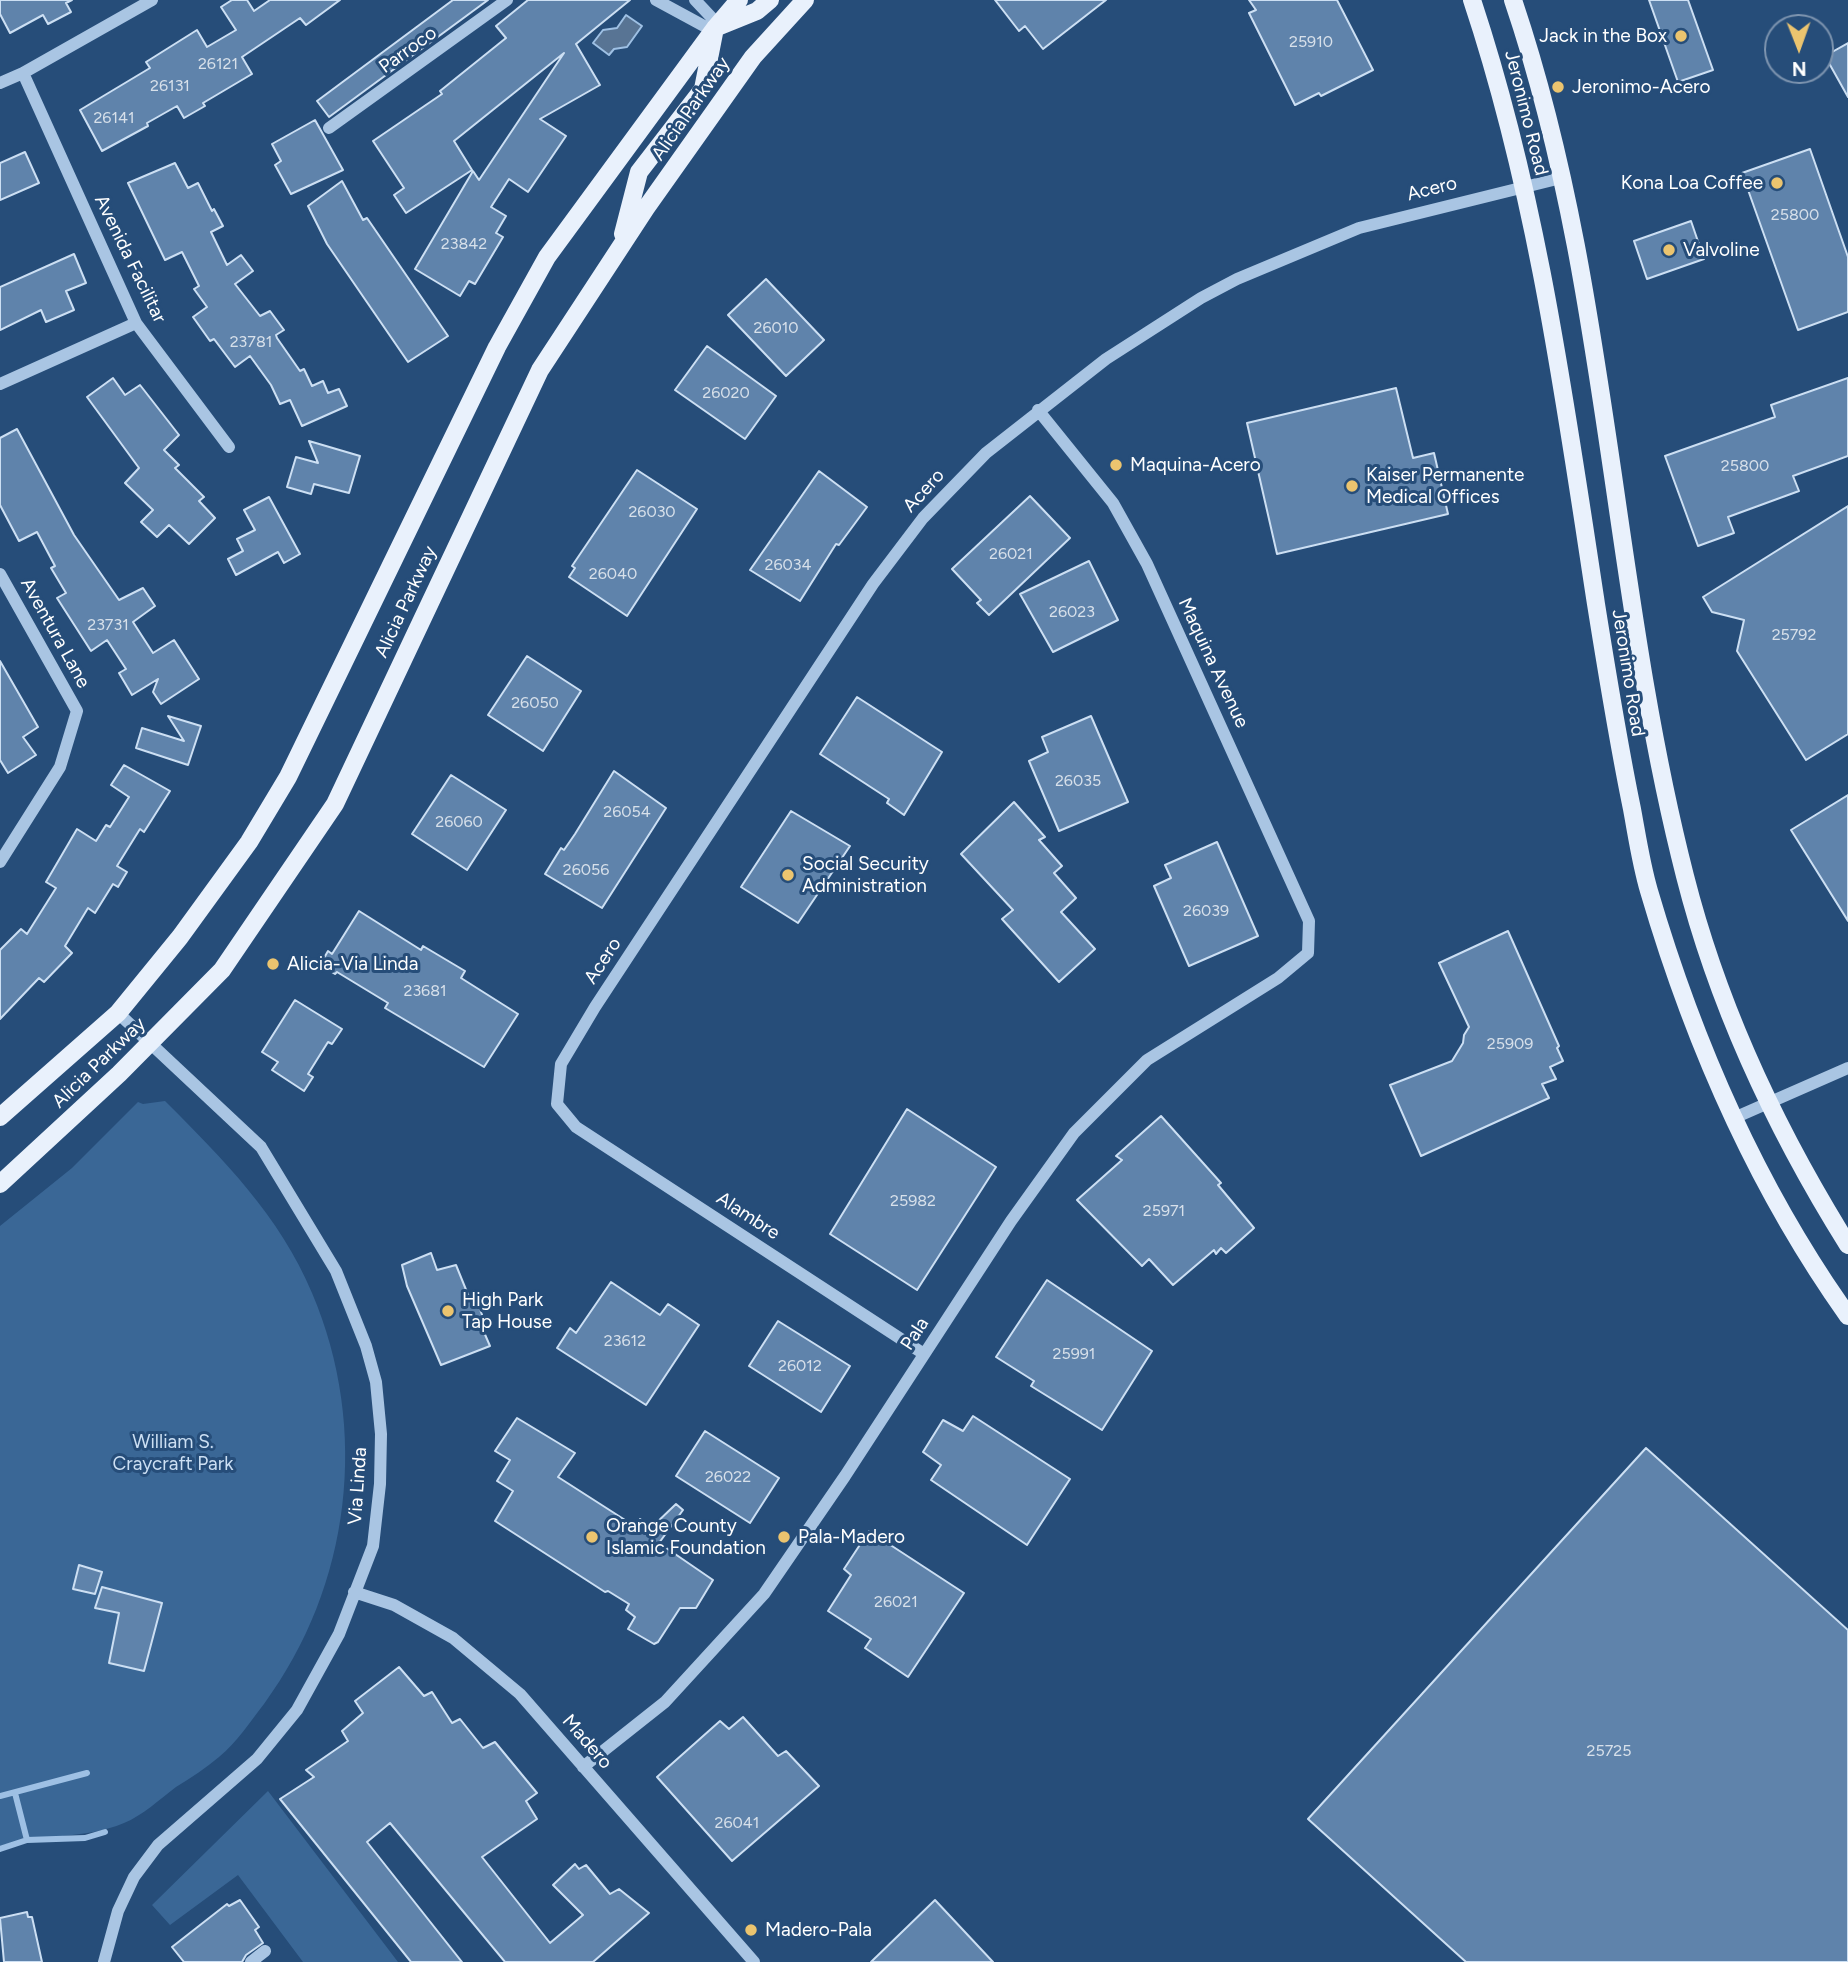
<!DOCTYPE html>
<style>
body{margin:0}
#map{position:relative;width:1848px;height:1962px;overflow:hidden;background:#264d79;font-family:Figtree,sans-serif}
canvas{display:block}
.north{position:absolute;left:1764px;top:14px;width:70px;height:70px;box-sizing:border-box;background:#264d79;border:2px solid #7d94af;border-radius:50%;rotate:179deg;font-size:19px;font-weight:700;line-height:28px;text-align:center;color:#fff}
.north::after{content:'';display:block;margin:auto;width:24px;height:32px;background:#ebc46f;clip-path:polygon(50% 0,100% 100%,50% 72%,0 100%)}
</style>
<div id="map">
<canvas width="1848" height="1962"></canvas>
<div class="north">N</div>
</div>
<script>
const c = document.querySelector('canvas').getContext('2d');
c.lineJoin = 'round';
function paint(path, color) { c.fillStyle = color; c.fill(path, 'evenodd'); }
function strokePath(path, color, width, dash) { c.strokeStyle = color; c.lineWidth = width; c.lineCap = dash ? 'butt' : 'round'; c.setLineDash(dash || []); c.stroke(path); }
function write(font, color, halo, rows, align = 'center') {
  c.font = font + ' Figtree,sans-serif'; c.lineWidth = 6; c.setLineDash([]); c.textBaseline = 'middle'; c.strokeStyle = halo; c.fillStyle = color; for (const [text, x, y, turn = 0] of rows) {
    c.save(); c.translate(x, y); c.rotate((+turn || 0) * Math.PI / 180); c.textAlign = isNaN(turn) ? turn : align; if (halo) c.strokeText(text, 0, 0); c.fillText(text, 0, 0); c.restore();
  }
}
const green = new Path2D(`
 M 165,1101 C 223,1159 280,1216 312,1293 C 370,1429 351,1586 264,1704 C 250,1722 237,1742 219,1757 C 206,1768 191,1778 176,1787 C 160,1799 142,1816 124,1823 C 84,1840 41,1833 0,1846 L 0,1226 L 72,1168 L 138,1102 L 143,1104 Z
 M 268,1791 L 398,1962 L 303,1962 L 238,1875 L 170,1925 L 152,1905 Z`);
const water = new Path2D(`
 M 626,15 L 642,26 L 627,47 L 614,49 L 609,55 L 593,43 L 603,30 L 617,28 Z`);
const stream = new Path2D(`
 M 0,1796 L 87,1773
 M 27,1840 L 85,1838 L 105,1832
 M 0,1849 L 27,1840 L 15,1793`);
const building = new Path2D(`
 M 0,0 L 72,0 L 66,3 L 71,12 L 48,24 L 43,15 L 10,33 L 0,14 Z
 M 232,0 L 247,0 L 254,11 L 270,0 L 340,0 L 306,25 L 300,18 L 242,57 L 252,74 L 203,103 L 205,106 L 184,118 L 177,106 L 147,123 L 148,126 L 102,151 L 80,110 L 150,68 L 146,62 L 197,30 L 207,47 L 236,30 L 221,7 Z
 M 453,0 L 488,0 L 329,117 L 317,101 Z
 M 528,0 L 630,0 L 576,44 L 600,85 L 540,119 L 566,136 L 528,192 L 509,179 L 491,207 L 506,216 L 496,233 L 503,237 L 475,284 L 469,281 L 460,296 L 415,269 L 473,171 L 479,180 L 564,53 L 454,141 L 472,170 L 406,213 L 394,195 L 404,188 L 373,141 L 442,94 L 440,91 L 506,38 L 496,26 Z
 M 995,0 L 1106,0 L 1043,49 L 1025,26 L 1019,31 Z
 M 1249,0 L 1337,0 L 1373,70 L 1321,96 L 1319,93 L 1295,105 L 1249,13 L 1256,10 Z
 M 1649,0 L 1688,0 L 1713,70 L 1678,82 Z
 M 1848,43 L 1848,97 L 1825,56 Z
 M 315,120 L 343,170 L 291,194 L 275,165 L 281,161 L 272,144 Z
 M 1810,149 L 1848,257 L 1848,312 L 1798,330 L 1742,173 Z
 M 25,152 L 39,183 L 0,200 L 0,163 Z
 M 175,163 L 188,188 L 198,183 L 212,211 L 214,209 L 223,226 L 211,232 L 227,265 L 241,255 L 253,271 L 235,284 L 260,316 L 270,311 L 284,330 L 276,335 L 277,338 L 300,371 L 304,369 L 312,386 L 323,381 L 328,393 L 339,389 L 347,406 L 302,426 L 290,400 L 280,404 L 271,385 L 250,356 L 235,367 L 214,339 L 210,341 L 193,317 L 207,307 L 194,289 L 199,286 L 182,252 L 165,260 L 128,183 Z
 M 342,181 L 363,220 L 367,218 L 448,336 L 408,362 L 327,244 L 308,206 Z
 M 1691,221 L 1704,259 L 1647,279 L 1634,241 Z
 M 74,254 L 86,283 L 66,291 L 74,310 L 46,322 L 41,310 L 0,330 L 0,287 Z
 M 766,279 L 824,340 L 786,376 L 728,315 Z
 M 707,346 L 776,396 L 745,439 L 675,390 Z
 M 113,378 L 125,395 L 140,385 L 179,435 L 164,450 L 179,465 L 175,468 L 204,497 L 199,501 L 215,518 L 189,544 L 169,525 L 157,537 L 141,522 L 153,510 L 125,483 L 139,468 L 87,397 Z
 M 1848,378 L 1848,456 L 1793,476 L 1799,491 L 1728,517 L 1734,533 L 1698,546 L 1665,456 L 1775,417 L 1771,405 Z
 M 1396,388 L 1413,458 L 1434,453 L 1448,514 L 1277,554 L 1247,423 Z
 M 17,429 L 74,535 L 119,600 L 143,588 L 155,606 L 133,622 L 153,653 L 174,640 L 199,679 L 161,704 L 153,692 L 158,679 L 132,695 L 119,673 L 126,669 L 107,640 L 91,651 L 57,598 L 66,593 L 51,568 L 55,566 L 37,532 L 19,541 L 0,505 L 0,438 Z
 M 309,441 L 360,456 L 349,493 L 314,484 L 311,494 L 287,487 L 296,457 L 318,463 Z
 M 637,470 L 697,509 L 627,616 L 569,577 L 575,568 L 572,566 Z
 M 819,471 L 867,507 L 839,545 L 836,544 L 800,601 L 750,570 Z
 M 1030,496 L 1070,538 L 989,615 L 977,603 L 981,600 L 952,569 Z
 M 269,497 L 300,554 L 284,563 L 278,552 L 236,575 L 228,559 L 243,551 L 237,539 L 255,530 L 244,510 Z
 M 1848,506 L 1848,734 L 1806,760 L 1737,651 L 1744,620 L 1712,612 L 1703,597 Z
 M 1089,561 L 1118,620 L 1053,652 L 1020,594 Z
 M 527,656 L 581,691 L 543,751 L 488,715 Z
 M 0,661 L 38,727 L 23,737 L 36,755 L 8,773 L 0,760 Z
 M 857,697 L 942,752 L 904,815 L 887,803 L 889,799 L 820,754 Z
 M 168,716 L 201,726 L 188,765 L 136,748 L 142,728 L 184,741 Z
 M 1091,716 L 1128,802 L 1059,831 L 1029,761 L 1048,752 L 1042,737 Z
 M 124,765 L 170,791 L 144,832 L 140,829 L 117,866 L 127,872 L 118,887 L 113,884 L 95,913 L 88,908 L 65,946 L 72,953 L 44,982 L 39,978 L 0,1019 L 0,950 L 21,929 L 27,934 L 56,888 L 46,882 L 77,829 L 96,841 L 106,825 L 110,827 L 129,797 L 111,785 Z
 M 614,771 L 666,808 L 602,908 L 545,874 L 561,848 L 564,850 L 575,834 Z
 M 451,775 L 506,810 L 467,870 L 412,834 Z
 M 1848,795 L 1848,921 L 1791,830 Z
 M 1014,802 L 1045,837 L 1039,840 L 1062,866 L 1054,873 L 1076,898 L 1061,912 L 1095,949 L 1059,982 L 1002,919 L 1013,910 L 961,854 Z
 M 791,811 L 850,846 L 798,923 L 741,887 Z
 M 1217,842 L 1258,936 L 1189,966 L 1154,886 L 1171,878 L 1165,865 Z
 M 359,911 L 421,950 L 423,946 L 465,971 L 461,978 L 518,1014 L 484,1067 L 385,1008 L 388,1003 L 337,972 L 335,974 L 320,965 L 328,951 L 332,954 Z
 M 1508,931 L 1559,1046 L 1557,1048 L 1563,1061 L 1550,1067 L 1556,1079 L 1542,1084 L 1549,1098 L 1421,1156 L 1390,1085 L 1452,1061 L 1463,1043 L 1464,1035 L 1469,1027 L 1439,963 Z
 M 295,1000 L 342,1029 L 332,1044 L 328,1042 L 308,1074 L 313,1077 L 304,1091 L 272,1070 L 278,1062 L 262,1052 Z
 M 907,1109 L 996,1167 L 917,1290 L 830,1234 Z
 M 1161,1116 L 1221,1183 L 1218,1185 L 1254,1228 L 1226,1253 L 1221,1248 L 1216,1254 L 1214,1250 L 1173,1285 L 1149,1259 L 1142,1266 L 1077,1200 L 1122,1160 L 1116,1156 Z
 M 431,1253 L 437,1270 L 456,1265 L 471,1302 L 478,1304 L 484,1320 L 480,1323 L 490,1346 L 441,1365 L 407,1286 L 402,1265 Z
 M 1047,1280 L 1152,1351 L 1102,1430 L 1031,1386 L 1034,1381 L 996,1357 Z
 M 611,1282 L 660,1315 L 668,1304 L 699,1325 L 646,1405 L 557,1348 L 570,1328 L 576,1333 Z
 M 778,1321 L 850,1366 L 821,1412 L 749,1366 Z
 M 973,1416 L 1070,1479 L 1027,1545 L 931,1480 L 941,1465 L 923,1452 L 943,1420 L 963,1431 Z
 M 517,1418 L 575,1453 L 558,1477 L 636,1527 L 640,1519 L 652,1527 L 676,1504 L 683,1510 L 659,1543 L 713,1580 L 696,1608 L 680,1608 L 658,1642 L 654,1644 L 628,1629 L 635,1617 L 626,1610 L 629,1604 L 608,1591 L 605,1592 L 495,1521 L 513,1491 L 497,1481 L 510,1460 L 495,1451 Z
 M 705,1431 L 779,1478 L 750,1523 L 676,1476 Z
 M 1646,1448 L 1848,1630 L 1848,1962 L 1466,1962 L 1308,1819 Z
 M 869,1531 L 964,1593 L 908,1677 L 865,1648 L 871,1639 L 828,1611 L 851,1575 L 844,1569 Z
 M 79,1565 L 102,1572 L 95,1594 L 73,1589 Z
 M 102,1587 L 162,1603 L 144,1671 L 109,1663 L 119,1613 L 95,1608 Z
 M 399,1667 L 424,1696 L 432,1692 L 452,1723 L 460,1719 L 483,1748 L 495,1742 L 537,1793 L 526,1801 L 537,1819 L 482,1857 L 550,1943 L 583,1915 L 553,1885 L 575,1864 L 579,1869 L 586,1865 L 610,1894 L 619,1889 L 649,1913 L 593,1962 L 505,1962 L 390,1823 L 367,1842 L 462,1962 L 411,1962 L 280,1799 L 314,1777 L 306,1770 L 348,1741 L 342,1731 L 363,1713 L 355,1701 Z
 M 743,1717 L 778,1756 L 786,1751 L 819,1786 L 732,1861 L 657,1777 L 720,1721 L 729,1729 Z
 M 240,1900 L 259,1927 L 255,1930 L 263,1943 L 246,1955 L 242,1962 L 184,1962 L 172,1947 L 227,1904 L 229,1906 Z
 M 935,1900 L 993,1962 L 871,1962 Z
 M 27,1912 L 28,1917 L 32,1917 L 42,1962 L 4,1962 L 0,1918 Z`);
const minor = new Path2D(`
 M 656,0 L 704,26 L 715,28 L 712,18 L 695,0
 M 23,73 L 136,323 L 229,447
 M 0,83 L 23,73 L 152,0
 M 329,128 L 507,0
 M 0,384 L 136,323
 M 0,574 L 77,711 L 60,767 L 0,862
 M 1734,1118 L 1848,1068
 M 924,1354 L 576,1127 L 557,1104 L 561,1064 L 595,1007 L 873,584 L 923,518 L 986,453 L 1106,359 L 1201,298 L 1237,279 L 1359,228 L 1561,178
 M 354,1592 L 394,1605 L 453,1638 L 520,1694 L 754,1962
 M 583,1767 L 665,1702 L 764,1594 L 845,1476 L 1011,1221 L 1074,1133 L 1147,1060 L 1278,978 L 1308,953 L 1309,921 L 1147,564 L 1113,503 L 1038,410
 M 104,1962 L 118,1911 L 134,1877 L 158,1845 L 257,1759 L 297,1710 L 339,1634 L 373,1546 L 380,1484 L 381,1434 L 376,1382 L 366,1346 L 336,1271 L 261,1147 L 118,1013
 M 251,1962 L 265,1951`);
const major = new Path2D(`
 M 1472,0 C 1537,195 1565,402 1596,604 C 1607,673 1618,741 1632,809 C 1637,836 1641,864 1649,891 C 1693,1041 1757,1188 1848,1316
 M 1513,0 C 1609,283 1611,588 1685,876 C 1718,1006 1778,1133 1848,1245
 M 623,234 L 639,172 L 703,89 L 715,28 L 757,11 L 770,0
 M 0,1117 L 118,1013 L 180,937 L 249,842 L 288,777 L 497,347 L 547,257 L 715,28 L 739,0
 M 0,1184 L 119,1074 L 222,970 L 335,804 L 540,370 L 646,208 L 753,57 L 805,0`);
const markers = [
 [1681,36,7,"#ebc46f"],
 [1558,87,7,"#ebc46f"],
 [1777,183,7,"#ebc46f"],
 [1669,250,7,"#ebc46f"],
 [1116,465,7,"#ebc46f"],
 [1352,486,7,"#ebc46f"],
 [788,875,7,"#ebc46f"],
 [273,964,7,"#ebc46f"],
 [448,1311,7,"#ebc46f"],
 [592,1537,7,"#ebc46f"],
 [784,1537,7,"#ebc46f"],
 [751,1930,7,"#ebc46f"]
];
const numberNames = [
 ["25910",1311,42],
 ["26121",218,64],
 ["26131",170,86],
 ["26141",114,118],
 ["25800",1795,215],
 ["23842",464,244],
 ["26010",776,328],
 ["23781",251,342],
 ["26020",726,393],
 ["25800",1745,466],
 ["26030",652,512],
 ["26021",1011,554],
 ["26034",788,565],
 ["26040",613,574],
 ["26023",1072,612],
 ["23731",108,625],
 ["25792",1794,635],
 ["26050",535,703],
 ["26035",1078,781],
 ["26054",627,812],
 ["26060",459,822],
 ["26056",586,870],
 ["26039",1206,911],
 ["23681",425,991],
 ["25909",1510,1044],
 ["25982",913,1201],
 ["25971",1164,1211],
 ["23612",625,1341],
 ["25991",1074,1354],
 ["26012",800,1366],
 ["26022",728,1477],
 ["26021",896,1602],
 ["25725",1609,1751],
 ["26041",737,1823]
];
const poiNames = [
 ["Jack in the Box",1667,36,"right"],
 ["Jeronimo-Acero",1572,87],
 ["Kona Loa Coffee",1763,183,"right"],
 ["Valvoline",1683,250],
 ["Maquina-Acero",1130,465],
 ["Kaiser Permanente",1366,475],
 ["Medical Offices",1366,497],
 ["Social Security",802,864],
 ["Administration",802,886],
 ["Alicia-Via Linda",287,964],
 ["High Park",462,1300],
 ["Tap House",462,1322],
 ["Orange County",606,1526],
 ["Islamic Foundation",606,1548],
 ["Pala-Madero",798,1537],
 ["Madero-Pala",765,1930]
];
const streetNames = [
 ["Parroco",408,50,-36],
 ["Alicia Parkway",691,109,-55],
 ["Jeronimo Road",1526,113,76],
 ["Acero",1432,189,-14],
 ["Avenida Facilitar",130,259,64],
 ["Acero",924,491,-48],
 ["Alicia Parkway",406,602,-65],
 ["Aventura Lane",55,633,61],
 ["Maquina Avenue",1213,663,65],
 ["Jeronimo Road",1628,673,81],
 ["Acero",603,961,-57],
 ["Alicia Parkway",99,1063,-44],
 ["Alambre",748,1216,33],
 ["Pala",915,1334,-57],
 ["Via Linda",358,1486,-86],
 ["Madero",587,1742,49]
];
const parkNames = [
 ["William S.",173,1442],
 ["Craycraft Park",173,1464]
];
paint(green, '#3a6796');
paint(water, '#587494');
strokePath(water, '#9ec0e4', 2);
strokePath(stream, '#9ec0e4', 6);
paint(building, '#5f83ab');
strokePath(building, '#ccdff3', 2);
strokePath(minor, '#a9c5e3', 12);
strokePath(major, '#e9f1fc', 18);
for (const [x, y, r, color] of markers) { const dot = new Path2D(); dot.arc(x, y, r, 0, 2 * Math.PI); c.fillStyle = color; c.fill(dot); strokePath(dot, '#264d79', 2.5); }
write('16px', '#d7e0ea', null, numberNames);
write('19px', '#fff', '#264d79', poiNames, 'left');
write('19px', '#fff', '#264d79', streetNames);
write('19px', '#ccdff3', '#264d79', parkNames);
</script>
